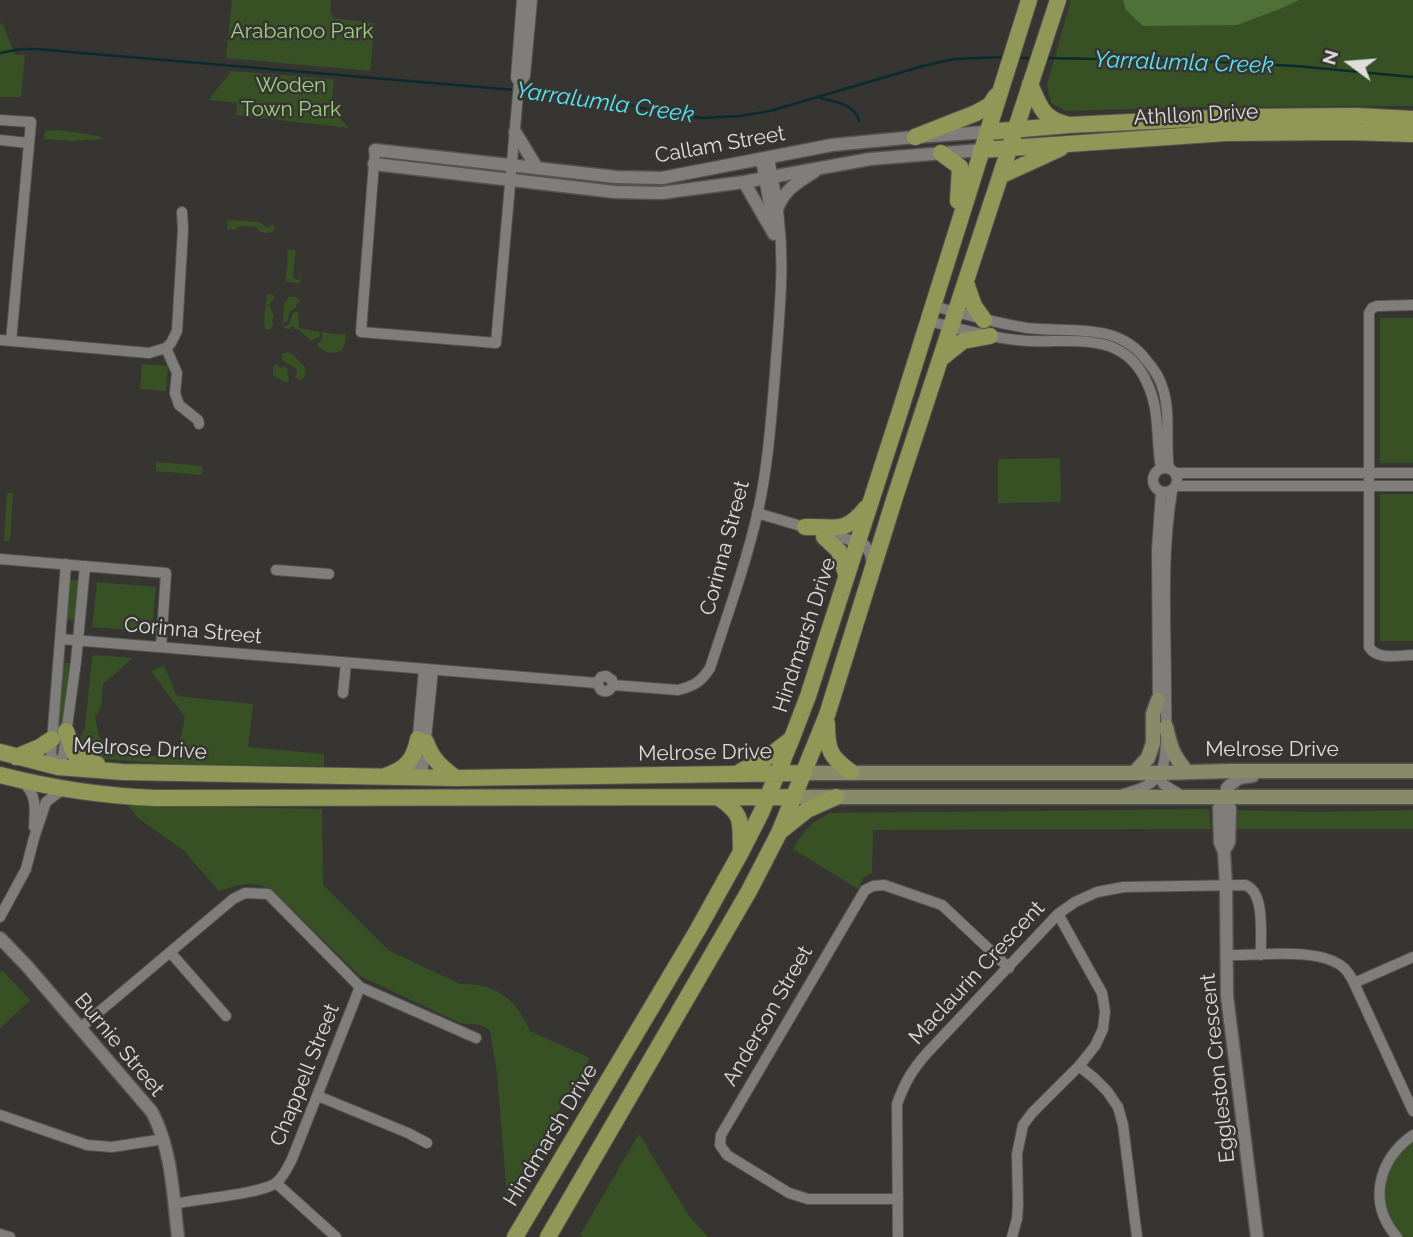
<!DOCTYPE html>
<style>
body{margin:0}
#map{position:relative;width:1413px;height:1237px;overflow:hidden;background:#363532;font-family:Raleway,sans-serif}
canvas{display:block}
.north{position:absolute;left:1315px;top:28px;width:70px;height:70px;-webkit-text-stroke:5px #363532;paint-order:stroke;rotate:286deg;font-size:19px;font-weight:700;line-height:28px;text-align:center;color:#dddddb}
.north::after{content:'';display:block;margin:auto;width:24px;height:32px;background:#dddddb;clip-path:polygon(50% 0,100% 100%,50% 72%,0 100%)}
</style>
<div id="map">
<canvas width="1413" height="1237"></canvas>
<div class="north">N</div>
</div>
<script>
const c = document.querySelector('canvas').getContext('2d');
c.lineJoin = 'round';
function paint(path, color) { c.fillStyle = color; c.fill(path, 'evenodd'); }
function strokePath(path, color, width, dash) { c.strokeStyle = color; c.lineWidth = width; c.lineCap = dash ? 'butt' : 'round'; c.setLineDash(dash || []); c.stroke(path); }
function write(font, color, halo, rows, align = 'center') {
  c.font = font + ' Raleway,sans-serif'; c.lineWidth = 5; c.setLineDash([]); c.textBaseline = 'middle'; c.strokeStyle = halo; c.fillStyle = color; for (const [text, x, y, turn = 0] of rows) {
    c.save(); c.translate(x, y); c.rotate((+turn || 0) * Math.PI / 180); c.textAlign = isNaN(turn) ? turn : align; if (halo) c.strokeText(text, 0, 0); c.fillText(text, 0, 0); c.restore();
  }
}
const green = new Path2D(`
 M 232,0 L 331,0 L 330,9 L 333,18 L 375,23 L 370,71 L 226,58 Z
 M 1071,0 L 1413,0 L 1413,106 L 1194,107 L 1066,111 L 1051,103 L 1047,85 Z
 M 2,22 L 15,55 L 25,55 L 21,97 L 0,97 L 0,25 Z
 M 231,71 L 334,79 L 331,109 L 349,128 L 236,115 L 237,103 L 209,100 C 216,89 224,82 231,71 Z
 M 55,130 L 74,132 L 102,137 L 101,139 L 72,141 L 44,139 L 45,131 Z
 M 228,220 L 260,222 L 267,228 L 272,225 L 275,226 L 273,232 L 267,233 L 260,232 L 256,227 L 241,226 L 234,230 L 227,229 Z
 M 289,250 L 296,250 L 293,273 L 294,279 L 299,280 L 302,262 L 300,284 L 285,281 C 286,273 289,259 287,253 Z
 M 267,294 L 274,295 L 275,297 L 269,305 L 274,316 L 272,320 L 273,326 L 269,330 L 265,329 L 264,319 Z
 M 289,297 L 297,297 L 297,299 L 300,299 L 300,302 L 297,303 L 296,308 L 290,311 L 287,322 L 283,324 L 284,304 Z
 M 293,312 L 298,312 L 299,328 L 320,332 L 319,338 L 315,338 L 311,341 L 299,330 L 295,329 L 295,327 L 291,326 L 290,329 L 282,328 L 289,324 Z
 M 1380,318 L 1413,318 L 1413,463 L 1380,463 Z
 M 322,332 L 339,335 L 340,334 L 346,334 L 345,343 L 342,350 C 333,355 324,353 317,345 L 322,339 Z
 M 288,352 L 293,355 L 305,367 L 305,376 L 301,380 L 295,378 L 297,373 L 297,369 L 282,360 L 282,354 Z
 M 142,364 L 168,366 L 166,391 L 140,389 Z
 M 276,364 L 281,368 L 284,366 L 287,368 L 289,378 L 288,382 L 284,382 L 273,375 L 273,367 Z
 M 1060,458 L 1061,502 L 998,503 L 998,459 Z
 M 156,462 L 202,466 L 202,475 L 156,471 Z
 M 7,493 L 13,493 L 10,541 L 4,541 Z
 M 1380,494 L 1413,494 L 1413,641 L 1380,641 Z
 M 68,579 L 79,580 L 75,620 L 65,619 Z
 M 97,582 L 156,587 L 152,632 L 92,627 Z
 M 95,655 L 133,658 L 103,684 L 101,707 L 95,718 L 103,751 L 176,758 L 185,717 L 151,671 L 164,666 L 177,696 L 253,704 L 248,747 L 324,754 L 324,766 L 175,764 L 90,758 L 82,754 L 79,739 L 85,728 L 92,657 Z
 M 63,663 L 69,663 L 61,753 L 54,752 Z
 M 128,805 L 322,809 L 323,885 L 388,950 L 460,984 C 496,983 516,999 530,1031 L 590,1058 L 507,1197 L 497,1074 L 490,1030 L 480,1025 L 460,1023 L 360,976 L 273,891 C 251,879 242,884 219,891 L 183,850 L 138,818 Z
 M 1209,809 L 1211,829 L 873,830 L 872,873 L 863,878 L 858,889 L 793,849 C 803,831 811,822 830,813 Z
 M 1234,810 L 1315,812 L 1413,810 L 1413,829 L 1232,829 Z
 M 2,970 L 30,1000 L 0,1028 L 0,972 Z
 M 639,1134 L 689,1216 L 708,1237 L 583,1237 L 580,1235 Z
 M 1413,1135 L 1413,1237 L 1397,1237 L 1381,1210 L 1384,1174 Z`);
const forest = new Path2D(`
 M 1123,0 L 1299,0 L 1280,9 L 1237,25 L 1143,26 L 1126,10 Z`);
const stream = new Path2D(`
 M 0,53 L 20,49 L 36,49 L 514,90
 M 1018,58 L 1032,58
 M 1046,58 L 1195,61 L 1296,66 L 1413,77
 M 521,90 L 608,101 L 665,113 L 703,118 L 740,116 L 770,111 L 923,66 L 954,59 L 1004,57
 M 820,98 C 835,102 854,103 859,121`);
const minor = new Path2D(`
 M 522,0 L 516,78 L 519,83 L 525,76 L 532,0
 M 0,120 L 31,122 L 11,341
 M 0,140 L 29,143
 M 375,150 L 361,332 L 496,343 L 519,83
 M 761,160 L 773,228
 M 1413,305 L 1377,306 L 1372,308 L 1369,313 L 1369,647 C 1378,661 1398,655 1413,655
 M 933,306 C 964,314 995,323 1027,328 C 1070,333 1118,321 1147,361 C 1154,369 1160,378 1163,389 C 1171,414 1165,443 1169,469
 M 928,321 C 958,328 987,337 1017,340 C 1067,346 1123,325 1148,385 C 1160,411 1156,441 1161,469
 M 0,340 L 149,353 L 166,348
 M 166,348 L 171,343 L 177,331 L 183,230 L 182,212
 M 166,348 L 177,373 L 175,393 L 179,405 L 198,420 L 199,424
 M1153 480a12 12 0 1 1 24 0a12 12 0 1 1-24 0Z
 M 1175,473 L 1413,473
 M 1176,486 L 1413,486
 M 757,513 L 811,529
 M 825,532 L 865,545 L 870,554 L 872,564
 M 0,559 L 166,573 L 161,647
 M 276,570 L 329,574
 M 61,639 L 597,683 L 601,690 C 606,693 610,691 613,685 L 678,690 C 694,686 701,682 710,668 C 727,616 746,564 758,511 C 768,466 771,420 775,374 C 777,344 780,314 781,284 C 783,242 778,199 769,158
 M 597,683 L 601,677 L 606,676 L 612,680 L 613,685
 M 343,693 L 346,663
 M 1158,705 L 1157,550 L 1161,492
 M 58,767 L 51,754 L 66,564
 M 58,767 L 63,756 L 76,661 L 85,566
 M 1159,772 L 1163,784 L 1181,795
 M 414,778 L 424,669
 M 422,778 L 433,670
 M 24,783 C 37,795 35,810 34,827
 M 1123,794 C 1140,789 1154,786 1162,769 C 1168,755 1166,711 1166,694 C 1166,627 1161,558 1172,491
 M 0,917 L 26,869 L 34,838 L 46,802 L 63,789
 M 170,952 L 226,1016
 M 1227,955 C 1258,956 1322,946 1345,969 C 1349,973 1352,979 1354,983 L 1413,1111
 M 1354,983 L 1413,957
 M 360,987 L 476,1038
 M 80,1028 L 233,899 L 245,893 L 268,894 L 360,987 L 292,1159 C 288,1167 284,1176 277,1182 C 264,1194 195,1199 174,1204
 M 1079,1066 L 1094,1078 L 1107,1091 L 1118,1107 L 1123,1125 L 1137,1237
 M 318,1096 L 408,1133 L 427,1143
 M 0,1115 L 87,1145 L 112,1147 L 164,1139
 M 276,1183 L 336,1237
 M 898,1199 L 808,1199 L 789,1193 L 727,1155 L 720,1145 L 721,1135 L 865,890 L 873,886 L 884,885 L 942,905 L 1009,968
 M 0,1234 L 10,1237
 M 898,1237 L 897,1104 C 905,1082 912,1070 927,1053 L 1058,914 L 1075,902 L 1097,892 L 1124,887 L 1245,885 C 1266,892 1260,937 1261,955
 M 1012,1237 L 1017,1219 L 1018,1204 L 1017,1154 L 1023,1125 L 1032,1113 L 1079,1066 L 1095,1046 L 1103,1029 L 1105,1011 L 1102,993 L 1058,914
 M 1397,1237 C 1367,1203 1378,1160 1413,1135`);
const tertiary = new Path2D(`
 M 515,132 L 537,168
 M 375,150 L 616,177 L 662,178 L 832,145 L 915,137 L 987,132
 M 374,164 L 615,192 L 661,193 L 744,182 L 870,159 L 981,150
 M 744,182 L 774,234
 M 777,209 C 785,188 798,183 815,171
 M 1253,776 L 1239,778 L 1230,785 L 1227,788 L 1226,797 L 1219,808 L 1220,842 L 1224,852 L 1226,886 L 1227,996 L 1257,1237
 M 1224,851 L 1229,842 L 1230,809 L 1226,797
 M 0,938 L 27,966 L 152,1112 C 172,1150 173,1195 178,1237`);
const secondary = new Path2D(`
 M 1166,727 C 1171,749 1173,755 1187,772
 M 804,773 L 1159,773 L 1229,771 L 1413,771
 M 1134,773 L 1148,758 L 1153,743 L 1153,714 L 1158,700
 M 794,797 L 1413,797`);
const primary = new Path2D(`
 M 1030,84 C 1039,104 1042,119 1066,124
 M 987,132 L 1069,125 L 1233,117 L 1357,116 L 1413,119
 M 915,137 L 976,113 L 990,105 L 996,96
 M 981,150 L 1226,133 L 1347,132 L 1413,134
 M 941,153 L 960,167 L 958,201
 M 1002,175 L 1061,148
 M 966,283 L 974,306 L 984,320
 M 943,357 L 963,341 L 990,336
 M 805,527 C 836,526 844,535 866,508
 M 824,537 L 839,551 L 846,574
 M 827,724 C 827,750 830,757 851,772
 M 66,731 C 76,754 68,756 97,764
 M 426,742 C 431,758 442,768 456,778
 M 0,752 L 58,767 L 123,772 L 456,778 L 804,773
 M 16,757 L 40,747 L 52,739
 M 741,771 L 768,757 L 790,740
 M 0,775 C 51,788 102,796 155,798 L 794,797
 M 385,776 C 406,769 414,760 418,739
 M 719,798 C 744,815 740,821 741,850
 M 782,830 L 807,810 L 836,797
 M 515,1237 L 697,931 L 741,852 L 761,813 L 792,738 L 808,696 L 901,408 L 1029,0
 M 548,1237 L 749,891 L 779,833 L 827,715 L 895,497 L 1058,0`);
const parkNames = [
 ["Arabanoo Park",302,32],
 ["Woden",291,86],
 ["Town Park",291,110]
];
const streetNames = [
 ["Athllon Drive",1196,115,-3],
 ["Callam Street",720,145,-10],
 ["Corinna Street",725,548,-75],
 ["Corinna Street",193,631,5],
 ["Hindmarsh Drive",805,635,-72],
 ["Melrose Drive",140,749,3],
 ["Melrose Drive",1272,750],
 ["Melrose Drive",705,753,-1],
 ["Maclaurin Crescent",977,973,-47],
 ["Anderson Street",768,1016,-60],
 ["Burnie Street",119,1045,50],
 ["Eggleston Crescent",1218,1068,-96],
 ["Chappell Street",305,1075,-68],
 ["Hindmarsh Drive",551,1135,-59]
];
const waterNames = [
 ["Yarralumla Creek",1184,63,2],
 ["Yarralumla Creek",605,103,8]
];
paint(green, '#375125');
paint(forest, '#4e7138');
strokePath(stream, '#0b2c2f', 2.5);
strokePath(minor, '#535350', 12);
strokePath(tertiary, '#535350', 15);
strokePath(secondary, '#535350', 17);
strokePath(primary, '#535350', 18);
strokePath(minor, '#807e7b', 10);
strokePath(tertiary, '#807e7b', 12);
strokePath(secondary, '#888b69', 14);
strokePath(primary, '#8f9857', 16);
write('21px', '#9fd27f', '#363532', parkNames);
write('21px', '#dddddb', '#363532', streetNames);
write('italic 23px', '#54e6f5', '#363532', waterNames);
</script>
